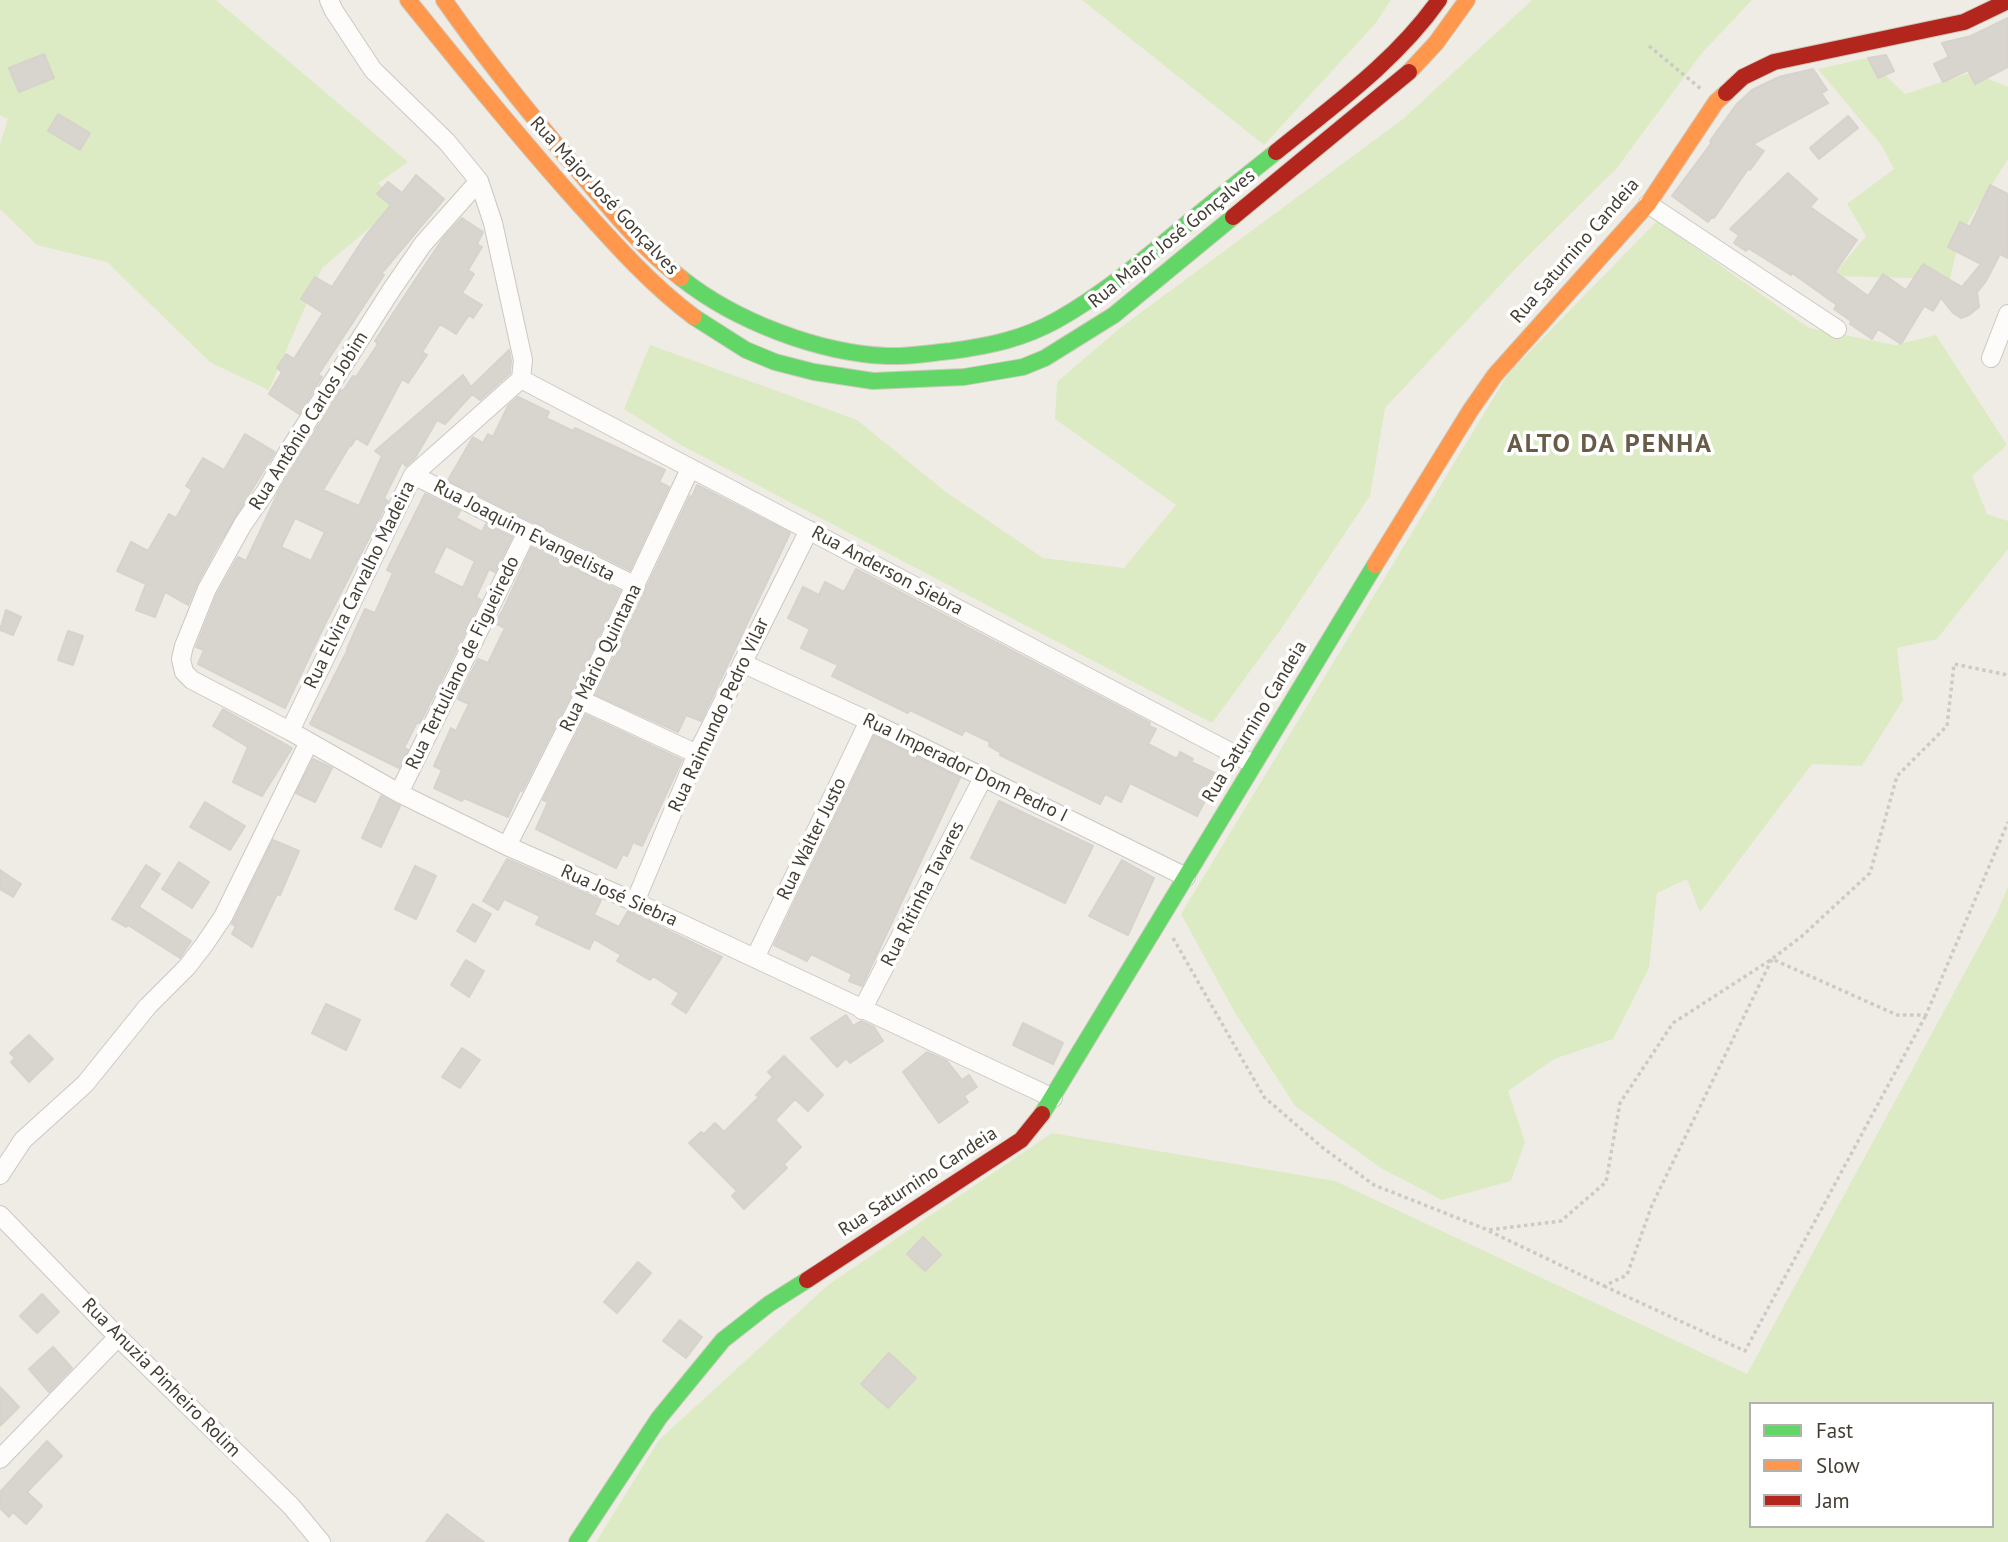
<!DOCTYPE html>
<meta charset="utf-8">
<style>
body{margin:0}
#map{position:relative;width:2008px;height:1542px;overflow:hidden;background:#efece6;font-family:"PT Sans",sans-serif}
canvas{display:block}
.legend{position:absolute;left:1749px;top:1402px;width:245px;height:126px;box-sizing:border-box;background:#fff;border:2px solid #b4b1ad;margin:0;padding:9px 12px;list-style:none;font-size:21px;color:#443d32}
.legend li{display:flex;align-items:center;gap:14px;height:35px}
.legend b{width:35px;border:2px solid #b4b1ad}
</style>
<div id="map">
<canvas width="2008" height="1542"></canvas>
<ul class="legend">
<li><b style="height:9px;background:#63d668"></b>Fast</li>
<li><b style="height:9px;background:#ff974d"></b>Slow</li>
<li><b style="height:9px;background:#b3261e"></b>Jam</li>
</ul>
</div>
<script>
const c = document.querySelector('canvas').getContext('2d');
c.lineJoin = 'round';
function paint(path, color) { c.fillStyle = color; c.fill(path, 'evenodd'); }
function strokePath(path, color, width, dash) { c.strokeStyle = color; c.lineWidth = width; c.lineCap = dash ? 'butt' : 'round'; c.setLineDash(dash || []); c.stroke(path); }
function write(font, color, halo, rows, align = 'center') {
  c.font = font + ' "PT Sans",sans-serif'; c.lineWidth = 7; c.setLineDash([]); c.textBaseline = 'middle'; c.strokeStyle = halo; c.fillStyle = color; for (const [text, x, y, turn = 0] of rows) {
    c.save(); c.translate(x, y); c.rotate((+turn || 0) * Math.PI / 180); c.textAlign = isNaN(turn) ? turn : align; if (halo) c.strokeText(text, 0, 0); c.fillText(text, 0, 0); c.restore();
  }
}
const green = new Path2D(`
 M 0,0 L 216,0 L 408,162 L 378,183 L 399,203 L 322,268 L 269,390 L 211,363 L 107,262 L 37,245 L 0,209 L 0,144 L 8,119 L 0,115 Z
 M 1082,0 L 1391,0 L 1375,24 L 1264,145 Z
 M 1532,0 L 1752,0 L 1702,53 L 1616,169 L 1519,265 L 1385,408 L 1370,496 L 1281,629 L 1212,723 L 681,445 L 624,409 L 650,345 L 857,420 L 946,492 L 1043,558 L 1124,568 L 1176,505 L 1055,419 L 1057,382 L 1120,328 L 1403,119 Z
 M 1867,58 L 1905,94 L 1972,72 L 2008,87 L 2008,159 L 1960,235 L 1950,279 L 1833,276 L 1866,236 L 1847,204 L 1894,169 L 1882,146 L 1818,69 Z
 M 1657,221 L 1809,328 L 1895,345 L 1936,335 L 2007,445 L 1972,476 L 1987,514 L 2008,521 L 2008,549 L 1937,639 L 1897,648 L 1903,700 L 1862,766 L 1812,764 L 1700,912 L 1687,879 L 1657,893 L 1649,968 L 1613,1039 L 1554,1059 L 1508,1091 L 1525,1142 L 1511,1181 L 1442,1200 L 1381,1168 L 1295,1106 L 1234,1011 L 1181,914 L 1508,374 Z
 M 2008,887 L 2008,1542 L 596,1542 L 659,1440 L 828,1285 L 1052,1133 L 1335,1181 L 1747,1374 L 1996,915 ZM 1751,1404 L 1992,1404 L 1992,1526 L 1751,1526 Z`);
const building = new Path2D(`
 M 2008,18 L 2008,67 L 1975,84 L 1968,70 L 1943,82 L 1934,64 L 1949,57 L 1942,43 L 1971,36 Z
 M 44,54 L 54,78 L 19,92 L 9,68 Z
 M 1886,55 L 1894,71 L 1878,78 L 1868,58 Z
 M 1813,69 L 1827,90 L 1821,93 L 1828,103 L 1753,144 L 1764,151 L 1750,170 L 1748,169 L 1714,218 L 1712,217 L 1708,222 L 1672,196 L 1712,142 L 1710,141 L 1736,105 L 1752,90 L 1779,77 Z
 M 58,114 L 90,133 L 80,150 L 48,131 Z
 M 1848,116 L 1858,128 L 1819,159 L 1810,148 Z
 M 1788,173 L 1817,199 L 1810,207 L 1857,240 L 1835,272 L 1868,296 L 1883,274 L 1906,290 L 1923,264 L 1962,287 L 1981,264 L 1948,247 L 1960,222 L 1970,227 L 1990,185 L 2008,194 L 2008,258 L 2000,254 L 1986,281 L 1977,292 L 1979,307 L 1969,315 L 1961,318 L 1953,313 L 1941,298 L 1933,311 L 1924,306 L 1901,344 L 1878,329 L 1872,339 L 1850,324 L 1851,321 L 1834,309 L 1837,305 L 1792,273 L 1791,275 L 1748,248 L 1746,251 L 1734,243 L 1739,235 L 1730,229 Z
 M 416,175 L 444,199 L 381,274 L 384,275 L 318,375 L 322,377 L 299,414 L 269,394 L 282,372 L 277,368 L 286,354 L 294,359 L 323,313 L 301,299 L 315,277 L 332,287 L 366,235 L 391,205 L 377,194 L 388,182 L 402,193 Z
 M 462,218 L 483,232 L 477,244 L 482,247 L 468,270 L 474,274 L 462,293 L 482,305 L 473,318 L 469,315 L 456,334 L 440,324 L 422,352 L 427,355 L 408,383 L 402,379 L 367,445 L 356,438 L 351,446 L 350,445 L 323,490 L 359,506 L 382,456 L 375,451 L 463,375 L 471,387 L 509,350 L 511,361 L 510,373 L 480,400 L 472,394 L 445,424 L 437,420 L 415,458 L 406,466 L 402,462 L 384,498 L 388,501 L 325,624 L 285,708 L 198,664 L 204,650 L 196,647 L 217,594 L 238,557 L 246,561 L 279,491 L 298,458 L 341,390 L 343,391 L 353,376 L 356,377 L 378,344 L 375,341 L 415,280 L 444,237 ZM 295,518 L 325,532 L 311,561 L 281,547 Z
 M 518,397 L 549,412 L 546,418 L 573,431 L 575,428 L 665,470 L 659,482 L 669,487 L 630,570 L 448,480 L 473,437 L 483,443 L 488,434 L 493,437 L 508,406 Z
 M 245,434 L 275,452 L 217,547 L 197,584 L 188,605 L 165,592 L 155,617 L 136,610 L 146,584 L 117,571 L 131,542 L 148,551 L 169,514 L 176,518 L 192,490 L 186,486 L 203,458 L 224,470 Z
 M 697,485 L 790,533 L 701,721 L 686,715 L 678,732 L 596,695 L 690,496 L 692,497 Z
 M 425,494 L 460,511 L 456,518 L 482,532 L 486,524 L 512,537 L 495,572 L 489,569 L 476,597 L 481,600 L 420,723 L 417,722 L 404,748 L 408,750 L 399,768 L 310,724 L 348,649 L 347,649 L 365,609 L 375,613 L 393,573 L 387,570 ZM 446,546 L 475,561 L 463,588 L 433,573 Z
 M 532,547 L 620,591 L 571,695 L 522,791 L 520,790 L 508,817 L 464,798 L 462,801 L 434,788 L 442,770 L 434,766 L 451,728 L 456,731 L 469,704 L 458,699 L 478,659 L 488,663 L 505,628 L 495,623 L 503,610 Z
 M 856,569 L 1150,723 L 1149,726 L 1156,729 L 1148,744 L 1177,759 L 1180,752 L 1193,759 L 1191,762 L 1219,775 L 1197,816 L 1130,783 L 1121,802 L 1105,794 L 1100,804 L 1000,755 L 1001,753 L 989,746 L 990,742 L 965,730 L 962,735 L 910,710 L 908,713 L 832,676 L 838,665 L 801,648 L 810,629 L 788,618 L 803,587 L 819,595 L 825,582 L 844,592 Z
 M 6,610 L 21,617 L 13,635 L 0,630 Z
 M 68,631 L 83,636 L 73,665 L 58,660 Z
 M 223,709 L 292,748 L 262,796 L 233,782 L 248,747 L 213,726 Z
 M 586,715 L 682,760 L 642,846 L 633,842 L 627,856 L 623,854 L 616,868 L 536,829 L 548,802 L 543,800 Z
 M 874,736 L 960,778 L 862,986 L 849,981 L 852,974 L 811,954 L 807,961 L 774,945 Z
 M 313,759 L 332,768 L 315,802 L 296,793 Z
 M 381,796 L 400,806 L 381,847 L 362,838 Z
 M 999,801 L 1093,846 L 1065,903 L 971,858 Z
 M 205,802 L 245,826 L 230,850 L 190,827 Z
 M 273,840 L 299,851 L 280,895 L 277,894 L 252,947 L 232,934 L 236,926 L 232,924 Z
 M 507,859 L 601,900 L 594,915 L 619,927 L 628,911 L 722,957 L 686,1013 L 672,1004 L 679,993 L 653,976 L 650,980 L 617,961 L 621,955 L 594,939 L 589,949 L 536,924 L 540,916 L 504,899 L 498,910 L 483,901 Z
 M 1122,860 L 1154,878 L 1128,935 L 1089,916 Z
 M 179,862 L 209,882 L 192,908 L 162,889 Z
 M 146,865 L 160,874 L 139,907 L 191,941 L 180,958 L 128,925 L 126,927 L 112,919 Z
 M 415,866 L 436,876 L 416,919 L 395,909 Z
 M 0,870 L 21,884 L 13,897 L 0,889 Z
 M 473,904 L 491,914 L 475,942 L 457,931 Z
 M 466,960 L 484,971 L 469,997 L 451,985 Z
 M 326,1004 L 360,1020 L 346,1050 L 312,1033 Z
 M 846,1015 L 853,1026 L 861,1021 L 874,1027 L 883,1041 L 850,1063 L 846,1058 L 837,1067 L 811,1038 Z
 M 1023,1023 L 1063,1043 L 1053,1064 L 1013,1045 Z
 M 29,1035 L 53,1059 L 29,1082 L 11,1062 L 15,1058 L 10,1053 Z
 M 462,1048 L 480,1060 L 460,1088 L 442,1077 Z
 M 927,1052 L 947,1061 L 962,1080 L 969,1075 L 977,1087 L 964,1096 L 968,1102 L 939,1123 L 903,1072 Z
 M 784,1056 L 823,1095 L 808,1111 L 795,1099 L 775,1120 L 801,1147 L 784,1164 L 787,1168 L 744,1209 L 732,1196 L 737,1191 L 689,1143 L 701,1132 L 704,1134 L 715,1123 L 724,1132 L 759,1097 L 756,1095 L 773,1077 L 768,1072 Z
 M 923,1237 L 941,1255 L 925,1271 L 907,1254 Z
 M 638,1262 L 651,1273 L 617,1313 L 604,1302 Z
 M 42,1294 L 59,1312 L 37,1333 L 20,1316 Z
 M 680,1320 L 702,1337 L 686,1358 L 663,1341 Z
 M 53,1347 L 72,1368 L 49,1392 L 29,1369 Z
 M 889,1353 L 916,1378 L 888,1408 L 861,1384 Z
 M 0,1387 L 19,1407 L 0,1426 Z
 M 47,1441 L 62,1456 L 27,1492 L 42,1506 L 26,1524 L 13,1512 L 9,1517 L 0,1508 L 0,1492 Z
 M 447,1514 L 465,1528 L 484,1542 L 426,1542 Z`);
const path = new Path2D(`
 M 1649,46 L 1701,89
 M 1173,938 L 1264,1097 L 1323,1148 L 1374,1185 L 1488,1230 L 1561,1221 L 1606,1182 L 1620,1103 L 1673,1023 L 1772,959 L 1802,936 L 1870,873 L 1897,776 L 1947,726 L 1954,664 L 2008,675
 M 1489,1231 L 1604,1286 L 1627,1275 L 1652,1205 L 1772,959 L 1897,1015 L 1926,1015 L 2008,822
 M 1604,1286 L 1745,1351 L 1926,1015`);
const street = new Path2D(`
 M 479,181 L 423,244 L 392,289 L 288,452 L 266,491 L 243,524 L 207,589 L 184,646 L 181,659 L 184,672 L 192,680 L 290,731 L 399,793 L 507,846 L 635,902 L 1053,1098
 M 1648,204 L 1837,329
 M 1991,358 L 2008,314
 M 521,379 L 1253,764
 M 413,475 L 636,586
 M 742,663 L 869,721 L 1186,877
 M 581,700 L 697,754
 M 290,731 L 413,475 L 521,379 L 523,360 L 493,223 L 479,181 L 447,142 L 373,70 L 334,11 L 329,0
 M 399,793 L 527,532
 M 507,846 L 581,700 L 690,469
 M 635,902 L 697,754 L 809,530
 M 755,958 L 869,721
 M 862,1010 L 983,778
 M 0,1175 L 23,1140 L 85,1084 L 148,1006 L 187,967 L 204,945 L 223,917 L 309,742
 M 0,1215 L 118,1337 L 291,1506 L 321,1542
 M 0,1459 L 118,1337`);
const fast = new Path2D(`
 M 681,278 C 735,321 818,353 887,356 C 908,357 930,353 951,351 C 989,346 1023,339 1057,320 C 1105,293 1147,257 1189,222 C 1218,198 1247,175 1276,152
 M 694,317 L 746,350 L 775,362 L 814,372 L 873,381 L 964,377 L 1023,367 L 1045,358 L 1114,315 L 1233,217
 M 1042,1114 L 1375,565
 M 577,1542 L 659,1418 L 723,1340 L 769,1304 L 807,1280`);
const slow = new Path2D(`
 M 408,0 C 463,68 518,136 576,201 C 613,242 650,284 694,317
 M 444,0 C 483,56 526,109 570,161 C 605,202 638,245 681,278
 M 1409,72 L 1436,43 L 1467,0
 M 1375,565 L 1470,411 L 1495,375 L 1648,204 L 1716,102 L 1726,93`);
const jam = new Path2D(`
 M 1726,93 L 1743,77 L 1774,62 L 1964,22 L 2008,1
 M 1276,152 C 1334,105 1396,61 1439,0
 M 1233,217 L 1409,72
 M 807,1280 L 1021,1140 L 1042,1114`);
const streetNames = [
 ["Rua Major José Gonçalves",604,196,47],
 ["Rua Major José Gonçalves",1172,239,-39],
 ["Rua Saturnino Candeia",1575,251,-49],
 ["Rua Antônio Carlos Jobim",309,421,-58],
 ["Rua Joaquim Evangelista",524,531,27],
 ["Rua Anderson Siebra",887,571,28],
 ["Rua Elvira Carvalho Madeira",360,585,-64],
 ["Rua Mário Quintana",601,658,-64],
 ["Rua Tertuliano de Figueiredo",463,663,-64],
 ["Rua Raimundo Pedro Vilar",719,715,-65],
 ["Rua Saturnino Candeia",1255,722,-59],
 ["Rua Imperador Dom Pedro I",965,768,26],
 ["Rua Walter Justo",812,839,-64],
 ["Rua Ritinha Tavares",923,894,-63],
 ["Rua José Siebra",619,896,24],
 ["Rua Saturnino Candeia",918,1182,-33],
 ["Rua Anuzia Pinheiro Rolim",161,1378,45]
];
const districtNames = [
 ["ALTO DA PENHA",1610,445]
];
paint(green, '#dcebc3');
paint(building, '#d8d4ce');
strokePath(building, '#d7d3cc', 2);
strokePath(street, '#cbc8c2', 20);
strokePath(fast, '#d0cabd', 18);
strokePath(slow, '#d0cabd', 18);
strokePath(jam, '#d0cabd', 18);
strokePath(path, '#cdcac5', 3.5, [3.5, 3.5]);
strokePath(street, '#fdfcfb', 18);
strokePath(fast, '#63d668', 16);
strokePath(slow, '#ff974d', 16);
strokePath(jam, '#b3261e', 16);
write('19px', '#443d32', '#fff', streetNames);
c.letterSpacing = '2px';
write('bold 26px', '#685b48', '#fff', districtNames);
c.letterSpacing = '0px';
</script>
